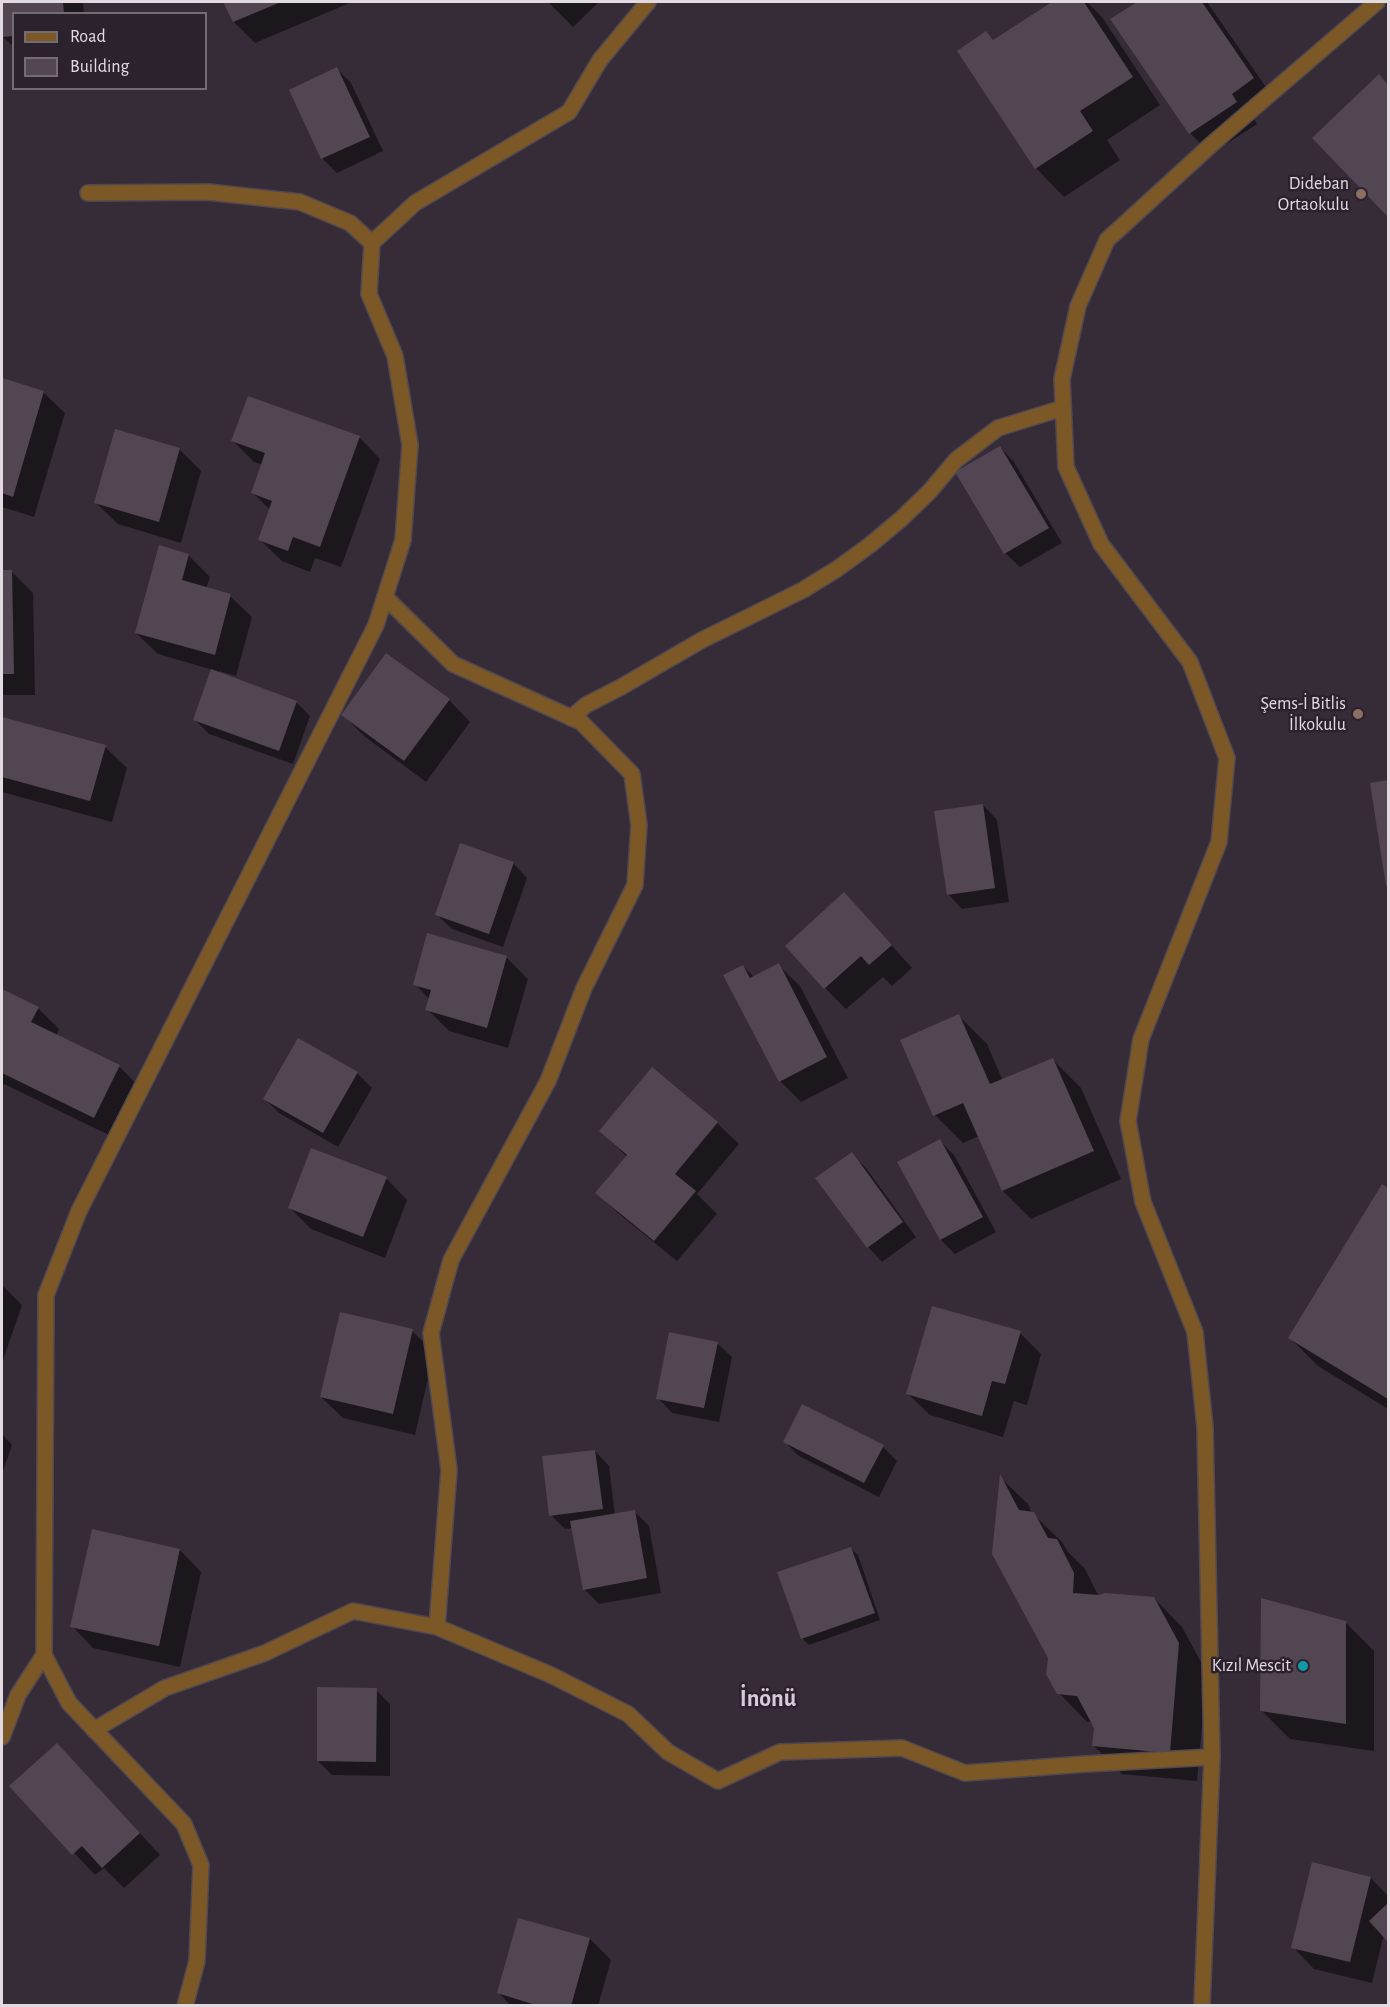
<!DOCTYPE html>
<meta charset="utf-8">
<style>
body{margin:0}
#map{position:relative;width:1390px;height:2007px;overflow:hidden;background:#362c37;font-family:"Alegreya Sans",sans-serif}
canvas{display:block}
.frame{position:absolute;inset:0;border:3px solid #e1dae1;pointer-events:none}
.legend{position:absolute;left:12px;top:12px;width:195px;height:78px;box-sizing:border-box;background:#2c222d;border:2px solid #746c75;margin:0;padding:8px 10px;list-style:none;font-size:18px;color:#e1dae1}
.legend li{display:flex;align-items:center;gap:12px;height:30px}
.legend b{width:30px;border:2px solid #746c75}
</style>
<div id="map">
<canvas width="1390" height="2007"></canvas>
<div class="frame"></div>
<ul class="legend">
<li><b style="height:8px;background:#7c5827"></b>Road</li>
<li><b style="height:16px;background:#524652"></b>Building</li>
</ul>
</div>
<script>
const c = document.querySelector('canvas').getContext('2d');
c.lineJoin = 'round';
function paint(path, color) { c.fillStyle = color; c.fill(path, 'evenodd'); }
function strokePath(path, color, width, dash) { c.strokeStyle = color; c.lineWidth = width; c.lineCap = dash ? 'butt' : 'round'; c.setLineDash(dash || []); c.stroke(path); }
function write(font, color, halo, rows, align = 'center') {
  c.font = font + ' "Alegreya Sans",sans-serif'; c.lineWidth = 5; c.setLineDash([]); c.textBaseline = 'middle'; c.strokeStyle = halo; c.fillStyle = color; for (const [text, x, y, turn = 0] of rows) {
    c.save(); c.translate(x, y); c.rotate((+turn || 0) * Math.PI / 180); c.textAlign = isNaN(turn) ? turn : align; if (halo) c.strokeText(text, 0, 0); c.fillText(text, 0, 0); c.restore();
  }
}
const shadow = new Path2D(`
 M 2,2 L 83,2 L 84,14 L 14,14 L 14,47 L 2,36 Z
 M 225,2 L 352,2 L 255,43 L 234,22 Z
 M 548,2 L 599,2 L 573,27 Z
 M 1055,2 L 1087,2 L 1102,17 L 1160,105 L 1107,140 L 1120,160 L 1064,197 L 1036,168 L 986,33 L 994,41 Z
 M 1139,2 L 1207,2 L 1275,100 L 1252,116 L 1257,124 L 1211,154 L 1190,133 L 1112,20 Z
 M 337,69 L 351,83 L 383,151 L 337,173 L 322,158 Z
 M 1379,76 L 1388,86 L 1388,215 L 1314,138 Z
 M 2,380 L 43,392 L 65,413 L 34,517 L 2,507 Z
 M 359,437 L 380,459 L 341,567 L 315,558 L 310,572 L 282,561 L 260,540 L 271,511 L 253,493 L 263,465 L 254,462 L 233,441 Z
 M 1000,447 L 1014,462 L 1062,543 L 1020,567 L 1005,553 Z
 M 179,449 L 201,471 L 181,543 L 118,524 L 96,503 Z
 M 188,555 L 210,577 L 206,589 L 230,596 L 252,617 L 236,676 L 219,671 L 218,673 L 296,702 L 310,716 L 293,764 L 209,734 L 195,720 L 213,670 L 158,654 L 136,633 Z
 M 2,572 L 12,572 L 33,593 L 35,695 L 2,695 Z
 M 449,700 L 470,722 L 426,782 L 364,736 L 343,715 Z
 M 2,718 L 105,747 L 127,768 L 112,822 L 2,792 Z
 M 1388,781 L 1388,887 L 1372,784 Z
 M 983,805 L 997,820 L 1009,902 L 962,909 L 948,894 Z
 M 513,863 L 527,878 L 503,947 L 452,929 L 437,915 Z
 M 865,916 L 912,968 L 892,986 L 883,977 L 846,1009 L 825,988 Z
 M 506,957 L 528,979 L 508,1048 L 449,1031 L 427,1009 L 430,1000 L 415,984 Z
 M 778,965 L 800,986 L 848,1078 L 801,1102 L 780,1081 L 743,966 L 754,977 Z
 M 2,990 L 38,1008 L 59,1029 L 56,1036 L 119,1066 L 140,1088 L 115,1138 L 4,1084 L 2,1090 Z
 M 959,1016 L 987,1044 L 1003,1081 L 1052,1059 L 1081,1088 L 1121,1179 L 1031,1219 L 1003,1191 L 979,1136 L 963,1143 L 935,1115 Z
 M 299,1040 L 357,1073 L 372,1088 L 338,1147 L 279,1113 L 265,1099 Z
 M 652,1069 L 717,1123 L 739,1144 L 697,1194 L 717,1214 L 677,1261 L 619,1214 L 597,1193 L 627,1157 L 601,1131 Z
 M 940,1141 L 954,1155 L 996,1232 L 955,1254 L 941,1240 L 899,1163 Z
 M 851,1154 L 866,1168 L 916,1237 L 882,1262 L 868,1247 Z
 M 386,1178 L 407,1200 L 385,1258 L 311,1229 L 290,1208 Z
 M 1383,1186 L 1388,1189 L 1388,1409 L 1318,1366 L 1290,1338 Z
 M 2,1285 L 22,1305 L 2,1363 Z
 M 412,1331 L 434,1352 L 415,1435 L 343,1418 L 321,1397 Z
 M 1020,1333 L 1041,1354 L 1027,1405 L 1014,1401 L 1003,1437 L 930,1415 L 908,1394 Z
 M 717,1343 L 732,1357 L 719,1422 L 672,1413 L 658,1398 Z
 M 2,1434 L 12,1445 L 2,1474 Z
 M 785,1442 L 883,1447 L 897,1461 L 879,1497 L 799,1456 Z
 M 595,1451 L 609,1466 L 615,1515 L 634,1511 L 649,1526 L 661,1593 L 599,1604 L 584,1589 L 573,1528 L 565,1529 L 551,1515 Z
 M 1001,1478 L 1028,1504 L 1032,1513 L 1062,1542 L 1068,1552 L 1085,1569 L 1099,1597 L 1154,1598 L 1182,1627 L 1207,1673 L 1197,1781 L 1122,1774 L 1094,1746 L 1096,1727 L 1093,1722 L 1087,1722 L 1059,1693 Z
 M 93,1531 L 180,1550 L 201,1572 L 180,1667 L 93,1648 L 72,1626 Z
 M 851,1549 L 858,1555 L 880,1620 L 809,1645 L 802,1638 Z
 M 1346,1623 L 1374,1651 L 1374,1751 L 1290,1739 L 1261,1710 Z
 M 376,1690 L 390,1704 L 390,1776 L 332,1775 L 318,1761 Z
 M 78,1766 L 160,1855 L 124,1888 L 104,1868 L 95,1875 L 11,1787 Z
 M 1371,1878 L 1388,1896 L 1388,1940 L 1384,1934 L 1372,1983 L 1314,1969 L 1293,1947 Z
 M 590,1939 L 611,1960 L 598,2006 L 511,2006 L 499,1993 Z`);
const building = new Path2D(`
 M 2,2 L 63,2 L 64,14 L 14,14 L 14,36 L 2,37 Z
 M 223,2 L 281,2 L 233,22 Z
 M 1052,2 L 1084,2 L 1133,77 L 1080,111 L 1093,131 L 1035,169 L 957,51 L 986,31 L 993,40 Z
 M 1137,2 L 1202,2 L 1254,78 L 1232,94 L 1237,102 L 1189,134 L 1110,19 Z
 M 337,67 L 370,137 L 321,159 L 289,90 Z
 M 1379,74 L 1388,85 L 1388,217 L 1312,138 Z
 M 2,378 L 44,391 L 13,497 L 2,493 Z
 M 248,396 L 360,436 L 320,547 L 293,537 L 288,551 L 258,540 L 272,501 L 251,493 L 265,453 L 231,441 Z
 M 115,429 L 180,448 L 159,522 L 94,503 Z
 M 1000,446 L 1049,528 L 1004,554 L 955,472 Z
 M 159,545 L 189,554 L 182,580 L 231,594 L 215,655 L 135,633 Z
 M 2,570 L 12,570 L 14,674 L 2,674 Z
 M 386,653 L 450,699 L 404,761 L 341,715 Z
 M 211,669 L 297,701 L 279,751 L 193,720 Z
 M 2,717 L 106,745 L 90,801 L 2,777 Z
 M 1388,780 L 1388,886 L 1386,886 L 1370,783 Z
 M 983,804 L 995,888 L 947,895 L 934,811 Z
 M 460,843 L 514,862 L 489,934 L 435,915 Z
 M 844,892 L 892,945 L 869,965 L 861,956 L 824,989 L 785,946 Z
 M 427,933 L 507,956 L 487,1028 L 425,1010 L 431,990 L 413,985 Z
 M 779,963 L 827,1057 L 779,1082 L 723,975 L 743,965 L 750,978 Z
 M 2,989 L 39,1007 L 31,1022 L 120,1065 L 94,1118 L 2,1073 Z
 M 959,1014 L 990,1084 L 1053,1058 L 1094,1151 L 1002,1191 L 963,1103 L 933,1116 L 900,1040 Z
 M 298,1038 L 358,1072 L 323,1133 L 263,1099 Z
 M 652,1067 L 718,1122 L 675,1174 L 696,1191 L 654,1241 L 595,1193 L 627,1155 L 599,1131 Z
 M 940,1139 L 983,1217 L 940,1240 L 897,1162 Z
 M 311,1148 L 387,1177 L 363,1237 L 288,1208 Z
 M 852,1152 L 903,1222 L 867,1248 L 815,1178 Z
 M 1382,1184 L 1388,1188 L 1388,1399 L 1288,1338 Z
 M 932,1306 L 1021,1331 L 1005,1384 L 992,1381 L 982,1416 L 906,1394 Z
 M 340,1312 L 413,1329 L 393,1414 L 320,1397 Z
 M 669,1332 L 718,1342 L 704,1408 L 656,1399 Z
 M 802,1404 L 884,1445 L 864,1483 L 783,1442 Z
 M 595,1450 L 603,1509 L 549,1516 L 542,1456 Z
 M 1000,1474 L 1019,1510 L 1034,1512 L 1048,1538 L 1057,1539 L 1074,1573 L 1073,1593 L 1099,1595 L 1105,1593 L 1154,1597 L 1179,1643 L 1170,1753 L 1092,1746 L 1094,1728 L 1077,1696 L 1057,1694 L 1046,1674 L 1048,1658 L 992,1554 Z
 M 635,1510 L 647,1578 L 583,1590 L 570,1521 Z
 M 92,1529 L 180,1549 L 159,1646 L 70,1627 Z
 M 851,1547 L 875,1613 L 801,1639 L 777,1572 Z
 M 1261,1598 L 1346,1621 L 1346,1724 L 1260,1711 Z
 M 317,1687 L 377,1688 L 376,1762 L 317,1761 Z
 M 57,1743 L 140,1833 L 102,1868 L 82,1846 L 72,1855 L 9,1786 Z
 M 1312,1862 L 1371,1877 L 1350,1962 L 1291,1948 Z
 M 1388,1903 L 1388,1942 L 1369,1921 Z
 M 518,1918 L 590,1938 L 571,2006 L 539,2006 L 497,1993 Z`);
const service = new Path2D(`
 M 571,718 L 586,705 L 621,687 L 702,640 L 803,590 L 837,569 L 870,545 L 901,519 L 930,491 L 956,460 L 998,428 L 1063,408`);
const minor = new Path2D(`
 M 88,193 L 208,192 L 300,202 L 350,223 L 372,243
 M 385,597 L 453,664 L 581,722 L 632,774 L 639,825 L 635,885 L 584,988 L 548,1081 L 451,1260 L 431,1333 L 449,1470 L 437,1627
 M 94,1730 L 165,1688 L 265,1653 L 353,1611 L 437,1627 L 551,1675 L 628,1714 L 668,1752 L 718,1781 L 780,1752 L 902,1748 L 965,1773 L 1085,1764 L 1212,1757
 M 2,1737 L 18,1695 L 44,1655`);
const tertiary = new Path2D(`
 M 185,2006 L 197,1961 L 201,1865 L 184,1824 L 69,1703 L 44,1655 L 46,1295 L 79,1211 L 376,625 L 403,540 L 410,445 L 395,356 L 369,294 L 372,243 L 415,203 L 569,112 L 600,60 L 648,2
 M 1202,2006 L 1212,1757 L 1205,1427 L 1195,1332 L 1143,1202 L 1128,1121 L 1141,1039 L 1219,842 L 1227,758 L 1190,662 L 1101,544 L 1066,467 L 1062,379 L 1078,306 L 1107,240 L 1212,144 L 1377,2`);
const markers = [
 [1361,194,6,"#8d6e63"],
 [1358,714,6,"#8d6e63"],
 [1303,1666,6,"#0f9aa8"]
];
const poiNames = [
 ["Dideban",1349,184],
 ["Ortaokulu",1349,205],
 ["Şems-İ Bitlis",1346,704],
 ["İlkokulu",1346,725],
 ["Kızıl Mescit",1291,1666]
];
const districtNames = [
 ["İnönü",768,1699]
];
paint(shadow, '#0007');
paint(building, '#524652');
strokePath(service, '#514852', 18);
strokePath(minor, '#514852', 18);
strokePath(tertiary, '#514852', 18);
strokePath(service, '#7c5827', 15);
strokePath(minor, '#7c5827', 15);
strokePath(tertiary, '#7c5827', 15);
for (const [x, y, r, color] of markers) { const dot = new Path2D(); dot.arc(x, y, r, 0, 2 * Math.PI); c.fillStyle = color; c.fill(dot); strokePath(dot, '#2c222d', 2); }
write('18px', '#e1dae1', '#2c222d', poiNames, 'right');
write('bold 24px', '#d7cad8', '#2c222d', districtNames);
</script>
